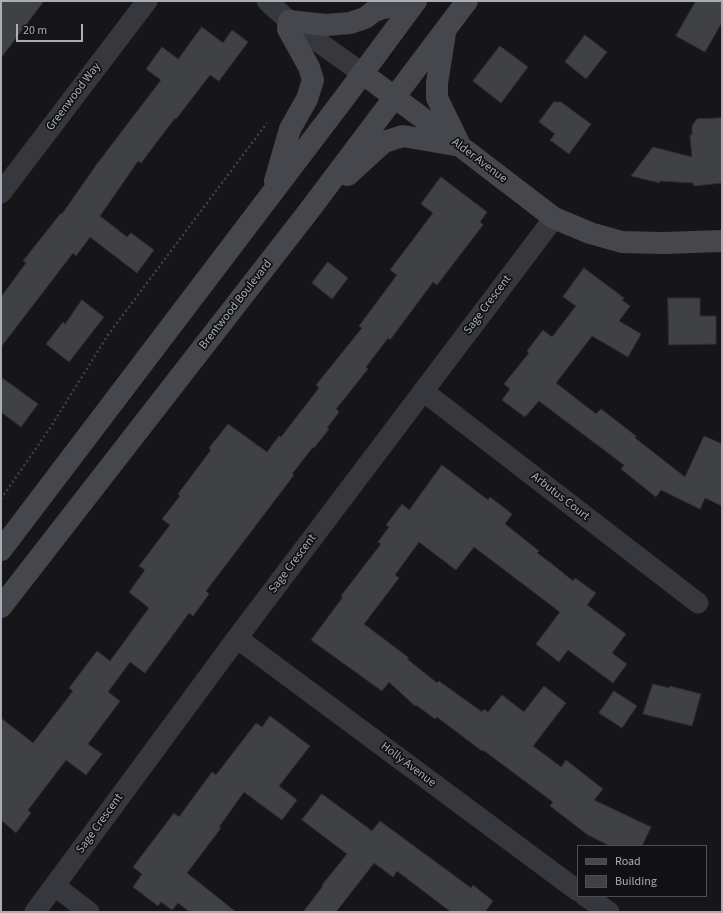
<!DOCTYPE html>
<style>
body{margin:0}
#map{position:relative;width:723px;height:913px;overflow:hidden;background:#161618;font-family:"Source Sans 3",sans-serif}
canvas{display:block}
.frame{position:absolute;inset:0;border:2px solid #a8adb8;pointer-events:none}
.legend{position:absolute;left:577px;top:845px;width:130px;height:52px;box-sizing:border-box;background:#111113;border:1px solid #4d4f55;margin:0;padding:5px 7px;list-style:none;font-size:12px;color:#a8adb8}
.legend li{display:flex;align-items:center;gap:8px;height:20px}
.legend b{width:20px;border:1px solid #4d4f55}
.scale{position:absolute;left:16px;top:24px;width:67px;height:18px;box-sizing:border-box;border:2px solid #a8adb8;border-top:0;padding-left:5px;font-size:12px;line-height:14px;white-space:nowrap;color:#a8adb8;-webkit-text-stroke:3px #111113;paint-order:stroke}
</style>
<div id="map">
<canvas width="723" height="913"></canvas>
<div class="frame"></div>
<ul class="legend">
<li><b style="height:5px;background:#45474d"></b>Road</li>
<li><b style="height:11px;background:#404145"></b>Building</li>
</ul>
<div class="scale">20 m</div>
</div>
<script>
const c = document.querySelector('canvas').getContext('2d');
c.lineJoin = 'round';
function paint(path, color) { c.fillStyle = color; c.fill(path, 'evenodd'); }
function strokePath(path, color, width, dash) { c.strokeStyle = color; c.lineWidth = width; c.lineCap = dash ? 'butt' : 'round'; c.setLineDash(dash || []); c.stroke(path); }
function write(font, color, halo, rows, align = 'center') {
  c.font = font + ' "Source Sans 3",sans-serif'; c.lineWidth = 3.5; c.setLineDash([]); c.textBaseline = 'middle'; c.strokeStyle = halo; c.fillStyle = color; for (const [text, x, y, turn = 0] of rows) {
    c.save(); c.translate(x, y); c.rotate((+turn || 0) * Math.PI / 180); c.textAlign = isNaN(turn) ? turn : align; if (halo) c.strokeText(text, 0, 0); c.fillText(text, 0, 0); c.restore();
  }
}
const building = new Path2D(`
 M 1,1 L 44,1 L 1,58 Z
 M 696,1 L 722,1 L 722,22 L 705,52 L 676,36 Z
 M 202,27 L 223,43 L 232,30 L 248,42 L 219,81 L 210,75 L 176,119 L 175,118 L 141,163 L 138,161 L 100,216 L 127,237 L 131,233 L 154,250 L 137,273 L 90,237 L 76,256 L 73,253 L 1,347 L 1,297 L 26,263 L 23,261 L 61,213 L 62,214 L 97,164 L 161,80 L 146,69 L 162,47 L 178,59 Z
 M 585,35 L 607,52 L 586,79 L 565,62 Z
 M 500,46 L 528,67 L 501,103 L 473,81 Z
 M 554,102 L 561,102 L 591,124 L 569,154 L 550,140 L 555,134 L 539,122 Z
 M 722,118 L 722,183 L 694,186 L 693,183 L 660,181 L 660,183 L 631,176 L 653,147 L 692,157 L 690,135 L 692,135 L 692,126 L 697,119 Z
 M 441,177 L 487,212 L 480,222 L 483,225 L 437,285 L 433,282 L 390,340 L 388,338 L 366,367 L 368,369 L 336,409 L 339,412 L 327,428 L 329,429 L 314,448 L 313,447 L 292,474 L 294,475 L 206,591 L 209,594 L 193,616 L 189,613 L 145,673 L 130,662 L 108,692 L 120,701 L 88,744 L 102,754 L 86,775 L 66,760 L 28,810 L 31,813 L 16,833 L 1,820 L 1,718 L 33,743 L 73,691 L 69,688 L 97,651 L 110,661 L 149,608 L 129,592 L 145,570 L 139,566 L 170,525 L 162,519 L 180,496 L 178,494 L 211,450 L 209,448 L 228,424 L 267,452 L 279,436 L 281,437 L 319,388 L 316,385 L 362,328 L 359,326 L 397,275 L 390,270 L 433,213 L 421,204 Z
 M 328,262 L 348,278 L 332,299 L 312,283 Z
 M 584,268 L 624,298 L 622,300 L 630,306 L 619,321 L 641,334 L 628,357 L 592,336 L 556,383 L 596,414 L 601,409 L 636,436 L 635,438 L 685,477 L 704,436 L 722,444 L 722,506 L 705,498 L 700,509 L 661,490 L 656,497 L 621,469 L 624,465 L 539,401 L 525,417 L 502,400 L 510,389 L 504,384 L 529,353 L 527,351 L 543,330 L 552,337 L 576,306 L 563,297 Z
 M 668,298 L 700,298 L 700,316 L 716,316 L 716,344 L 669,345 Z
 M 82,300 L 104,317 L 69,362 L 46,344 L 63,322 L 65,324 Z
 M 1,377 L 38,404 L 21,427 L 1,412 Z
 M 442,465 L 488,500 L 490,497 L 512,514 L 505,524 L 539,551 L 537,553 L 552,564 L 573,581 L 575,578 L 596,593 L 587,605 L 626,634 L 612,653 L 627,664 L 613,683 L 568,650 L 559,662 L 536,644 L 560,612 L 474,547 L 456,570 L 419,542 L 395,575 L 399,578 L 364,624 L 409,658 L 407,659 L 437,683 L 439,681 L 482,712 L 484,709 L 488,712 L 502,695 L 524,712 L 544,686 L 566,703 L 533,746 L 561,767 L 566,760 L 603,789 L 594,800 L 651,827 L 642,846 L 610,846 L 588,835 L 550,806 L 553,802 L 483,750 L 482,751 L 437,717 L 435,719 L 416,705 L 415,706 L 389,682 L 382,691 L 311,640 L 343,597 L 341,596 L 381,544 L 378,542 L 389,527 L 386,525 L 402,504 L 409,510 Z
 M 653,684 L 669,688 L 670,686 L 701,694 L 692,726 L 643,714 Z
 M 614,691 L 637,706 L 622,728 L 599,713 Z
 M 270,716 L 310,746 L 279,786 L 297,800 L 282,820 L 244,792 L 219,827 L 221,828 L 187,873 L 236,912 L 190,912 L 178,903 L 172,910 L 161,902 L 158,906 L 133,887 L 142,874 L 133,867 L 174,813 L 179,817 L 212,772 L 216,775 L 256,723 L 262,727 Z
 M 322,794 L 372,831 L 380,821 L 471,888 L 473,885 L 493,901 L 485,912 L 451,912 L 397,871 L 393,877 L 374,863 L 336,912 L 303,912 L 323,886 L 322,885 L 347,854 L 302,820 Z`);
const path = new Path2D(`
 M 1,499 L 50,428 L 108,335 L 267,123`);
const street = new Path2D(`
 M 267,1 L 289,21 L 362,73
 M 1,193 L 147,1
 M 423,391 L 698,603
 M 237,638 L 578,891
 M 55,886 L 89,912
 M 585,896 L 609,912
 M 35,912 L 237,638 L 554,218`);
const secondary = new Path2D(`
 M 445,33 L 437,83 L 437,98 L 459,143
 M 362,73 L 460,146 L 554,218 L 590,233 L 622,242 L 663,243 L 722,241
 M 348,175 L 384,142 L 403,136 L 455,145
 M 275,181 L 290,129 L 307,99 L 313,80 L 309,67 L 288,29 L 289,21 L 326,25 L 350,23 L 365,18 L 374,11 L 409,1
 M 1,550 L 348,93 L 416,1
 M 1,607 L 308,212 L 467,1`);
const streetNames = [
 ["Greenwood Way",74,97,-53],
 ["Alder Avenue",479,161,37],
 ["Brentwood Boulevard",236,305,-52],
 ["Sage Crescent",488,305,-53],
 ["Arbutus Court",560,497,38],
 ["Sage Crescent",293,564,-53],
 ["Holly Avenue",408,765,37],
 ["Sage Crescent",100,824,-54]
];
paint(building, '#404145');
strokePath(building, '#303034', 1);
strokePath(path, '#3d3f44', 2.5, [2, 3]);
strokePath(street, '#37383d', 21);
strokePath(secondary, '#45474d', 22);
write('12px', '#a8adb8', '#111113', streetNames);
</script>
